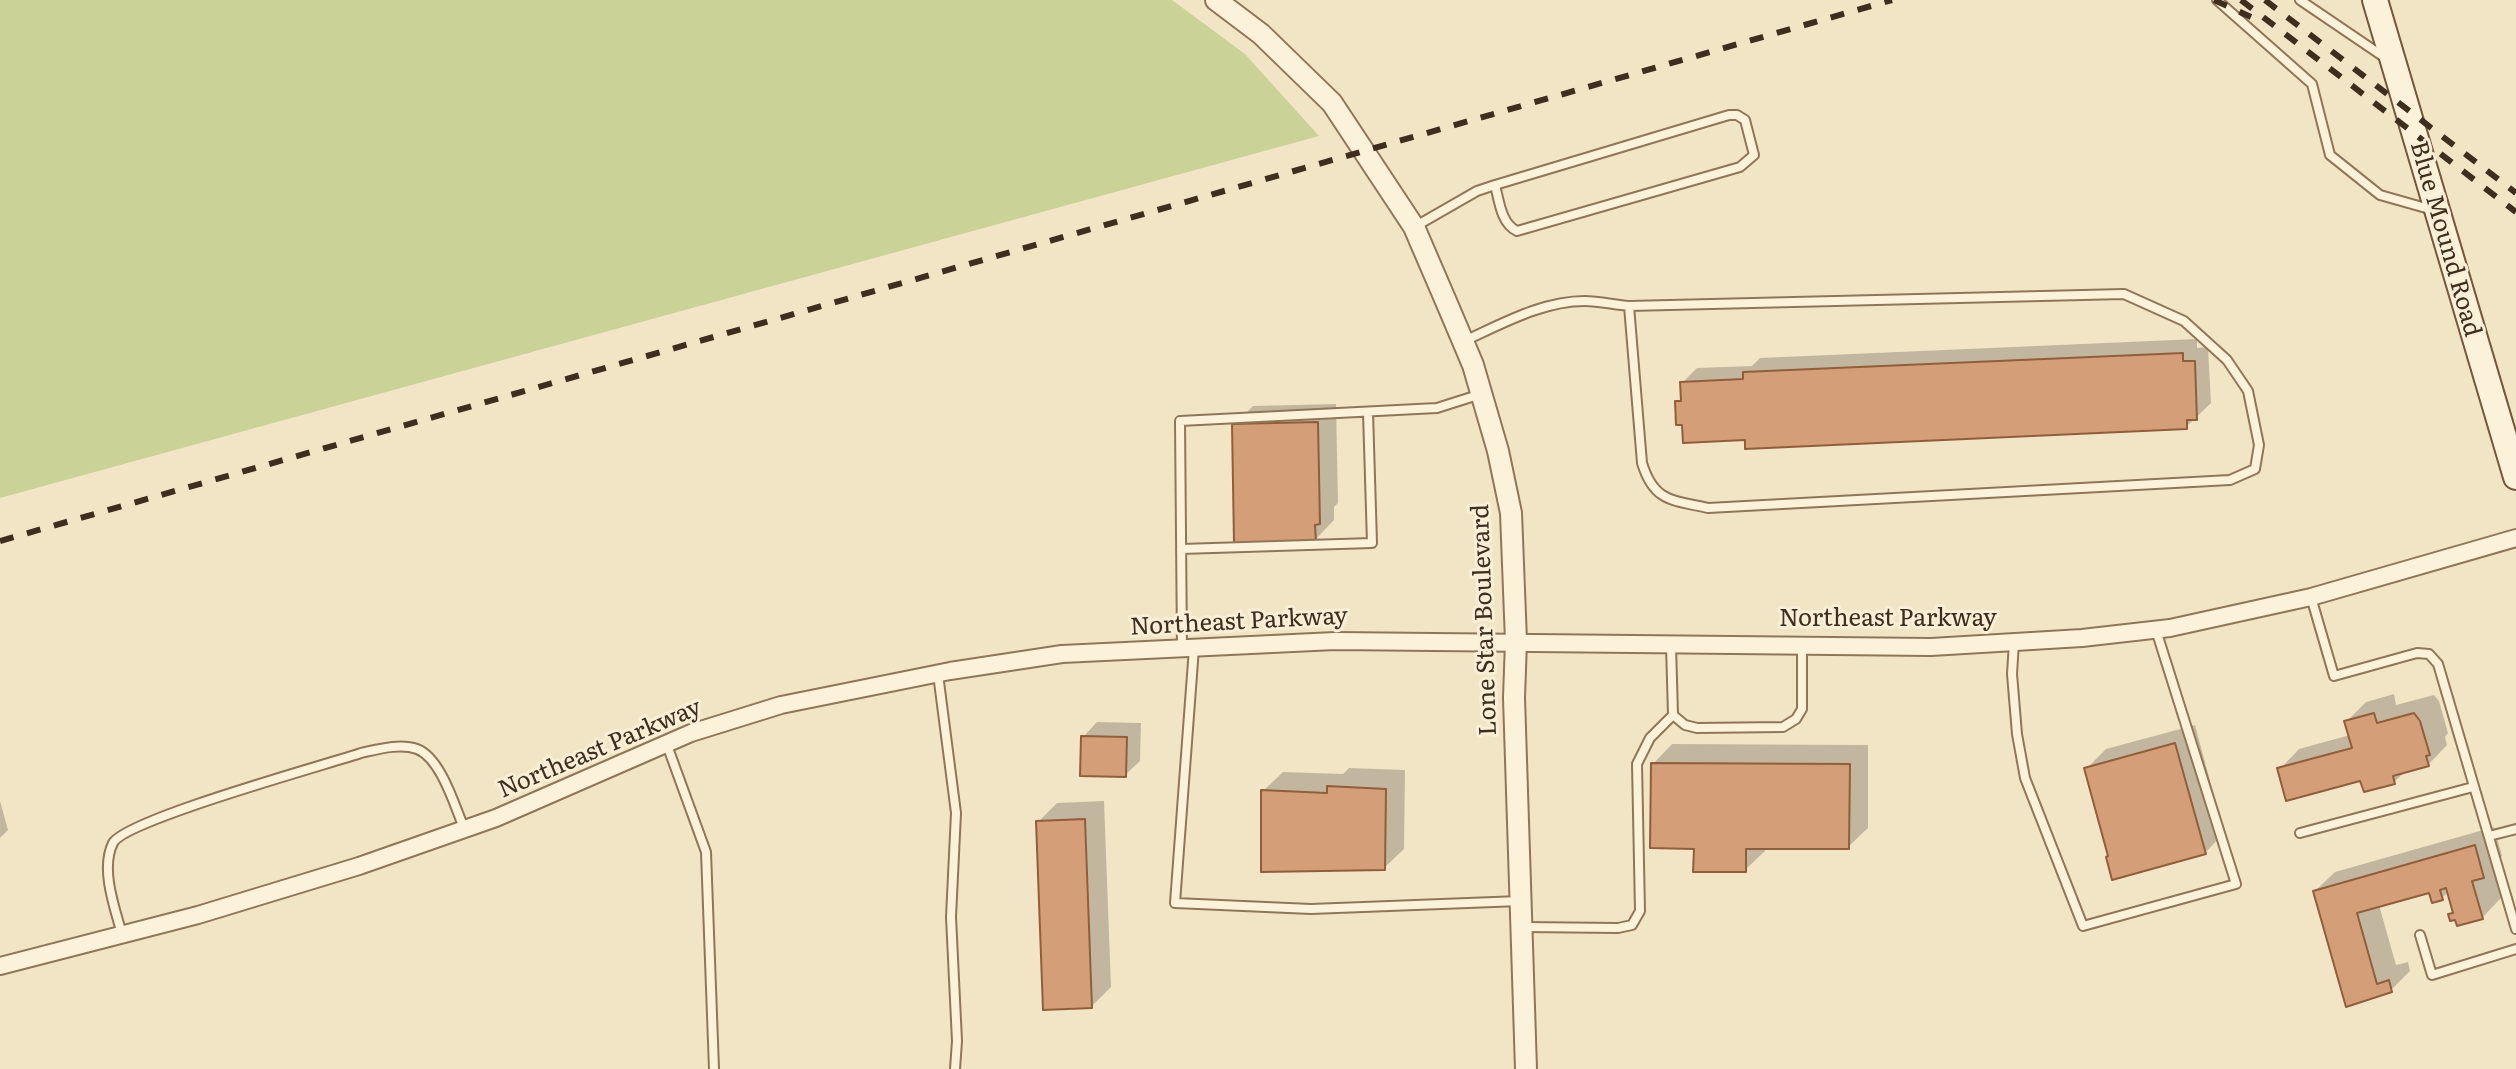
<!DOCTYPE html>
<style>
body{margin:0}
canvas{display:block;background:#f2e5c6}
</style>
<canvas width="2516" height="1069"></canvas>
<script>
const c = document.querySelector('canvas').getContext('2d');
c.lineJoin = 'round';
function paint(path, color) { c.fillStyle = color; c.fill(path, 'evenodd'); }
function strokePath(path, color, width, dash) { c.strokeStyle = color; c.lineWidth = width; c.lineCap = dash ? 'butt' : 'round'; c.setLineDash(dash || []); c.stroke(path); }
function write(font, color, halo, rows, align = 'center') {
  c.font = font + ' Literata,serif'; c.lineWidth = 6; c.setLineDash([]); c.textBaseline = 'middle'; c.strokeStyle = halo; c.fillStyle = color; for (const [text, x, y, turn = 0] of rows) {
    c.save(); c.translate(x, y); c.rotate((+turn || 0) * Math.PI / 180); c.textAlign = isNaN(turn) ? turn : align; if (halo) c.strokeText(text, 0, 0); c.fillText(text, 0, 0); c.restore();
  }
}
const green = new Path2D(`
 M 0,0 L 1172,0 L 1245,54 L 1319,136 L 0,498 Z`);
const shadow = new Path2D(`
 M 2197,339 L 2197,348 L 2208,347 L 2211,403 L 2186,427 L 1747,438 L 1684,423 L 1677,402 L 1683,397 L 1682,383 L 1697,368 L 1752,366 L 1760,358 Z
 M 1336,404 L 1338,503 L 1334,507 L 1334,520 L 1315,540 L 1234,425 L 1253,406 Z
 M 2394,694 L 2396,705 L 2434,695 L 2439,701 L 2448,733 L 2445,737 L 2447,745 L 2428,765 L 2406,771 L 2394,782 L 2280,769 L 2299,749 L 2350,735 L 2346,722 L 2366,702 Z
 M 1097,722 L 1141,723 L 1140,761 L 1125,775 L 1083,737 Z
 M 2195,725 L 2224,833 L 2205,853 L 2086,769 L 2106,749 Z
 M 1672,744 L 1868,745 L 1868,828 L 1848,847 L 1765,847 L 1765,851 L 1745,870 L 1696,847 L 1653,764 Z
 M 1349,768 L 1405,770 L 1404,849 L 1384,868 L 1263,791 L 1283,772 L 1343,774 Z
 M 0,801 L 8,830 L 0,838 Z
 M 1104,801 L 1111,987 L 1092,1006 L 1038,822 L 1057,803 Z
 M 2494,827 L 2502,856 L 2492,866 L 2501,898 L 2482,918 L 2450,915 L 2455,910 L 2449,891 L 2442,898 L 2430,890 L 2379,905 L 2396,965 L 2408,962 L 2410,971 L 2391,990 L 2347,1005 L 2315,891 L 2335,872 Z`);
const building = new Path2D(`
 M 2183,353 L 2183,361 L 2195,361 L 2197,420 L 2187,420 L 2187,429 L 1745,449 L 1745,440 L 1683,443 L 1682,425 L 1676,425 L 1675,401 L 1681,401 L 1680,382 L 1743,379 L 1743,372 Z
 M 1318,422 L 1320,524 L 1315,525 L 1316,541 L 1234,543 L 1232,424 Z
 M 2374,713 L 2377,723 L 2414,713 L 2420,721 L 2430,755 L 2426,756 L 2429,766 L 2393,776 L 2395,784 L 2364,792 L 2360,781 L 2286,801 L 2277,768 L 2352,748 L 2344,721 Z
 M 1081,736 L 1127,737 L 1126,777 L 1080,776 Z
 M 2175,743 L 2206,854 L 2112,880 L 2106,857 L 2108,856 L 2084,768 Z
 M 1651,763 L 1850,764 L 1849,849 L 1746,849 L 1746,872 L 1693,872 L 1694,849 L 1650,848 Z
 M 1327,786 L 1386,789 L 1385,870 L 1261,872 L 1261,790 L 1327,793 Z
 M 1085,819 L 1092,1008 L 1043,1010 L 1036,821 Z
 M 2475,845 L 2484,878 L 2472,881 L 2483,919 L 2457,926 L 2455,920 L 2450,921 L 2448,914 L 2453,913 L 2446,888 L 2440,890 L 2443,900 L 2432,903 L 2429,893 L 2357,913 L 2377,984 L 2389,980 L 2392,992 L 2346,1007 L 2313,891 Z`);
const service = new Path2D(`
 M 2217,0 L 2312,84 L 2330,155 L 2380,195 L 2433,210
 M 2300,0 L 2387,59
 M 1416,226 L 1477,191 L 1495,185 L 1729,115 L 1737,115 L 1745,120 L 1754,155 L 1740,167 L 1517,231 C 1501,224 1499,200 1495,185
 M 1464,341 C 1502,324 1542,301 1585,301 C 1599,301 1615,305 1629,306 L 1642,463 C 1654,502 1672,500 1708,508 L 2230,480 L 2255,469 L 2259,445 L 2248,391 L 2227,360 L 2184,321 L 2124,294 L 1629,306
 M 1181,549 L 1372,543 L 1368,412
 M 2311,597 L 2334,676 L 2417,653 L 2429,654 L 2438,664 L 2516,929
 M 2014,642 L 2012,674 L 2017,734 L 2025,778 L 2083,926 L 2236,884 L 2156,630
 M 1671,645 L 1673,715 L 1685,725 L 1697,728 L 1783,727 L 1796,719 L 1802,709 L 1802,646
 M 1182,648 L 1180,421 L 1437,408 L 1481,394
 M 1194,648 L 1175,903 L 1311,909 L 1520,901
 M 938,674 L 956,813 L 951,917 L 957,1041 L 955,1069
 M 667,745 L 706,852 L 714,1069
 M 2300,833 L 2473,787
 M 2489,836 L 2516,829
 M 1523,927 L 1618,928 L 1632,925 L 1640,911 L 1637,764 L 1650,738 L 1673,715
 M 122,934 C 115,909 100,869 113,843 C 125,820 325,765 361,753 C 379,749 400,743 417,749 C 441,758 455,807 464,828
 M 2420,935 L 2432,975 L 2516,949`);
const minor = new Path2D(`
 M 0,966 L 198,915 L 359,866 L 496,818 L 691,733 L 781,705 L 950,671 L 1062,654 L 1335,641 L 1931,647 L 2082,638 L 2170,628 L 2311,597 L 2516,538`);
const tertiary = new Path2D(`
 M 1216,0 L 1261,34 L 1332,103 L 1414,227 L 1448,306 L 1473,365 L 1498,451 L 1511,513 L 1516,641 L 1514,698 L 1526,1069`);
const secondary = new Path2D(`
 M 2375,0 L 2516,477`);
const rail = new Path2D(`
 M 2214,0 L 2251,17
 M 2241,0 L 2516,212
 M 2265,0 L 2516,193
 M 0,541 L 1892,0`);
const streetNames = [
 ["Blue Mound Road",2445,239,74],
 ["Northeast Parkway",1888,619],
 ["Lone Star Boulevard",1485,620,-92],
 ["Northeast Parkway",1239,622,-3],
 ["Northeast Parkway",600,749,-23]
];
paint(green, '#cbd298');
paint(shadow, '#0003');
paint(building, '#d49e78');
strokePath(building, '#915e3c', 2);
strokePath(service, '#907659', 12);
strokePath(minor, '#907659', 20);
strokePath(tertiary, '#907659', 24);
strokePath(secondary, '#72573c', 28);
strokePath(service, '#fcf2da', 8);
strokePath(minor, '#fcf2da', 16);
strokePath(tertiary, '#fcf2da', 20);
strokePath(secondary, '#fcf2da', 24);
strokePath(rail, '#3f2e1e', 6, [14, 14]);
write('24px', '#3f2e1e', '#f9efd6', streetNames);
</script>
